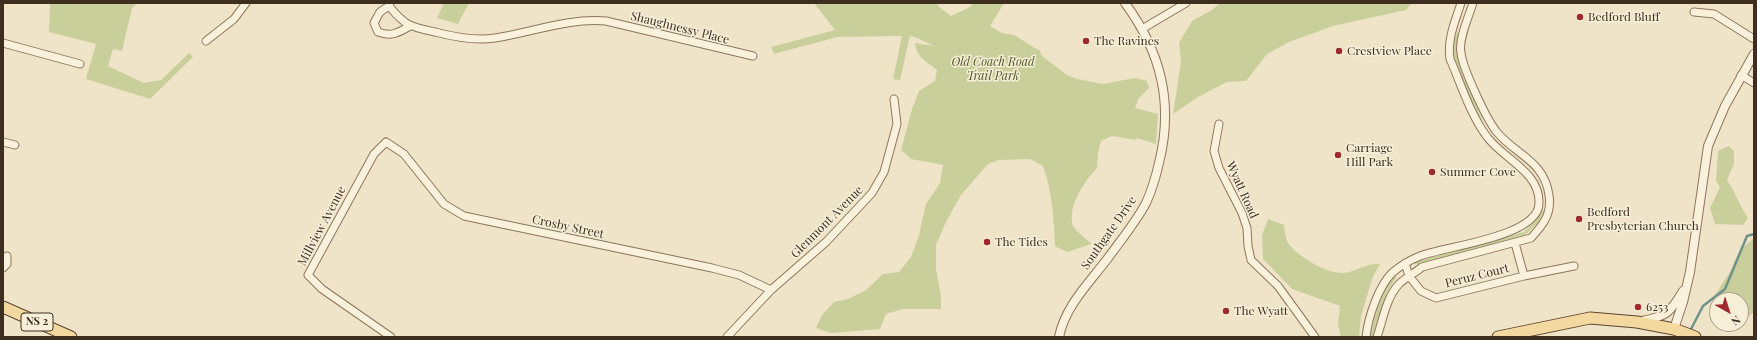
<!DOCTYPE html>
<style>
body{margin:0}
#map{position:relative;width:1757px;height:340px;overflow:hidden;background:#f0e4c8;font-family:"Playfair Display",serif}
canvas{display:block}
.frame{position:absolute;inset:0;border:4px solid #3d2e20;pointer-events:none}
.north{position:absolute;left:1709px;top:292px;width:40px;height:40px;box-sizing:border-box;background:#f7eed8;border:1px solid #ada18e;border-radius:50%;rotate:141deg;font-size:11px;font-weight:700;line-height:16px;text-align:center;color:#3d2e20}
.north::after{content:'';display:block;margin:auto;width:14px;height:18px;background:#9e2a2b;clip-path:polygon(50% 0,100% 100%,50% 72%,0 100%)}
</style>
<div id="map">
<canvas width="1757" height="340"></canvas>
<div class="frame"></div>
<div class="north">N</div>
</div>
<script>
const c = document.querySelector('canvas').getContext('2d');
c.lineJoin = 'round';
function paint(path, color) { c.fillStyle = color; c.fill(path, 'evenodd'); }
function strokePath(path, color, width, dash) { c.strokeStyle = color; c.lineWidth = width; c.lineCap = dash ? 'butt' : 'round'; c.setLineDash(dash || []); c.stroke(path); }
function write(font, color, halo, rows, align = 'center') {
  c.font = font + ' "Playfair Display",serif'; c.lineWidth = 3; c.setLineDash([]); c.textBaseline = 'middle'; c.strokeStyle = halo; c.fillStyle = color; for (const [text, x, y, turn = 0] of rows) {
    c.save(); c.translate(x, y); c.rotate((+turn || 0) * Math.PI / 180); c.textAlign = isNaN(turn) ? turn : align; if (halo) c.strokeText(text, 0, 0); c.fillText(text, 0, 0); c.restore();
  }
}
const green = new Path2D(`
 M 50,3 L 137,3 L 132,8 L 122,51 L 113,49 L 108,66 L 144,83 L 161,80 L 189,53 L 193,57 L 150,99 L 86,79 L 96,44 L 49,32 Z
 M 444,3 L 469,3 L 458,24 L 437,18 Z
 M 814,3 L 937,3 L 939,7 L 951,16 L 968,8 L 974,3 L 1004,3 L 990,26 L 1002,33 L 1014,35 L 1040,51 L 1042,56 L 1067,75 L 1077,79 L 1103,84 L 1135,78 L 1147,81 L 1149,88 L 1139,98 L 1135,108 L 1158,114 L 1156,144 L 1137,138 L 1136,140 L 1112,136 L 1101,141 L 1098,153 L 1097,168 C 1084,182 1067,206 1073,226 C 1075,231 1087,239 1091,244 L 1067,252 L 1055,246 C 1054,220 1052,191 1043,166 L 1030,159 L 999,160 L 988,164 L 961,195 L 946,222 L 936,245 L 936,269 L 941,296 L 941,309 L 903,309 L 886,314 L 880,329 L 831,333 L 816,328 L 822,315 L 834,302 L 848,299 L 866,290 L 883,274 L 899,272 L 911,257 L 919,235 L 926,204 L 940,183 L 943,165 L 911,159 L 901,150 L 912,109 L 919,91 L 935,81 L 937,70 C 926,61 916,57 915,43 L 934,46 L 915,37 L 910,36 L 900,80 L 893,79 L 902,36 L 837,37 L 774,54 L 771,47 L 835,30 Z
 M 1220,3 L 1412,3 L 1406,10 L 1333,26 L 1289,42 L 1267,54 L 1246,81 L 1227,82 L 1198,97 L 1173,114 L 1181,62 L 1179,43 L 1192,21 L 1212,10 Z
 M 1457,33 L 1459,33 L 1456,47 L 1459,63 L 1486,129 L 1484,129 L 1482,124 C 1471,100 1444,58 1457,33 Z
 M 1729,146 L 1734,151 L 1734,164 L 1727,180 C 1735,192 1740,206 1748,218 L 1743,225 L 1715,224 L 1710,208 L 1720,187 L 1716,181 L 1718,151 Z
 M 1543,209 L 1544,211 L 1538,223 L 1525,235 L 1415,265 L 1417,261 L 1524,232 L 1535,221 L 1541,210 Z
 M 1268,219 L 1284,225 C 1285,230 1285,238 1288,243 C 1298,257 1327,274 1344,273 C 1357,271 1365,263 1380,264 L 1373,276 L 1361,316 L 1359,337 L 1341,337 L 1338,324 L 1340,306 L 1292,289 L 1263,259 L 1262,235 Z
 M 1754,238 L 1754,312 L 1745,319 L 1741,316 L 1741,300 L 1717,300 L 1717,303 L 1713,298 L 1730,272 L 1736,258 L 1742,248 Z
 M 1395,276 L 1396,278 L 1387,292 L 1373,337 L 1369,337 L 1380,300 L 1384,290 L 1393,277 Z`);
const stream = new Path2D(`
 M 1690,331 L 1703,306 L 1725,289 L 1747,236 L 1754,234`);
const minor = new Path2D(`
 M 390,3 L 389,6 C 405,26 411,27 435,32 C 454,37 475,41 495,38 C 534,32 566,18 606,21 L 753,56
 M 389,6 L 380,12 L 374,23 L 378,32 C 391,37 398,33 410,26
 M 1694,12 L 1714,14 L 1754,39
 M 1142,29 L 1186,3
 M 206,41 L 234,19 L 246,3
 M 3,43 L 80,64
 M 1741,75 L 1754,83
 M 1219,124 L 1214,151 L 1219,168 L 1242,213 L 1247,228 L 1248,246 L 1251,260 L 1278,286 L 1315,337
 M 3,142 L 15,145
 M 1515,243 L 1524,276
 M 1405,263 L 1409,276 L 1421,291 L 1436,298 L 1524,276 L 1574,266
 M 3,268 L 7,264 L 7,256
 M 391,337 L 322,289 L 308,275 L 374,154 L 386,142 L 404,154 L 444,204 L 464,216 L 712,268 L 739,275 L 771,290
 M 727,337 L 771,290 L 826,242 L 872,193 L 884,172 L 897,124 L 894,99
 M 1366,337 C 1368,318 1378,287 1392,273 C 1400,266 1410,260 1420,256 C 1446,246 1539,237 1539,203 C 1540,172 1504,159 1488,138 C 1471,117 1461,84 1450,59 C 1447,39 1455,22 1461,3
 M 1377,337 C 1383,320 1386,298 1399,284 C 1405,278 1415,273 1422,267 L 1531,238 C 1543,225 1552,214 1549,195 C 1544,160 1515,155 1496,131 C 1486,118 1463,69 1461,53 C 1458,40 1469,16 1473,3`);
const tertiary = new Path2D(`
 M 1642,321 C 1667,316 1670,313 1683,291
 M 1674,329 L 1683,302 L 1690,272 L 1708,146 L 1725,106 L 1754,54
 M 1059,337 C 1065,306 1090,282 1108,258 C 1121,240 1136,222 1146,203 C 1152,190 1156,176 1159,163 C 1174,103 1161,52 1125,3`);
const primary = new Path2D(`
 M 3,307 L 71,337
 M 1498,337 L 1590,318 L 1637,322 L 1674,329 L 1695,337`);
const markers = [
 [1580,17,4,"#9e2a2b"],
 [1086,41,4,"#9e2a2b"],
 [1339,51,4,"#9e2a2b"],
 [1338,155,4,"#9e2a2b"],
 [1432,172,4,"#9e2a2b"],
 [1579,219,4,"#9e2a2b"],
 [987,242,4,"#9e2a2b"],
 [1638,307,4,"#9e2a2b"],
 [1226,311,4,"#9e2a2b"]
];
const shields = [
 [37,322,32]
];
const shieldNames = [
 ["NS 2",37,322]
];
const poiNames = [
 ["Bedford Bluff",1588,17],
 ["The Ravines",1094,41],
 ["Crestview Place",1347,51],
 ["Carriage",1346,148],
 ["Hill Park",1346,162],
 ["Summer Cove",1440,172],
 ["Bedford",1587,212],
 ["Presbyterian Church",1587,226],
 ["The Tides",995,242],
 ["6253",1646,307],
 ["The Wyatt",1234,311]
];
const streetNames = [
 ["Shaughnessy Place",680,28,14],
 ["Wyatt Road",1242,190,66],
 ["Glenmont Avenue",827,222,-45],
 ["Millview Avenue",322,226,-62],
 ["Crosby Street",568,227,12],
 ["Southgate Drive",1109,233,-55],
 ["Peruz Court",1477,276,-14]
];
const parkNames = [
 ["Old Coach Road",993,62],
 ["Trail Park",993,76]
];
paint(green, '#c9cf9b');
strokePath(stream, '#6f938a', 2.5);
strokePath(minor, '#8d765c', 9);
strokePath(tertiary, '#8d765c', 10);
strokePath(primary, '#5b4430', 13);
strokePath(minor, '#faf1dc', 7);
strokePath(tertiary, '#faf1dc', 8);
strokePath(primary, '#f3d9a0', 11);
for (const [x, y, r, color] of markers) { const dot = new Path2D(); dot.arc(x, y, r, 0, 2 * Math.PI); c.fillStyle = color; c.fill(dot); strokePath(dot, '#f7eed8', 1.5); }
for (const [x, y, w] of shields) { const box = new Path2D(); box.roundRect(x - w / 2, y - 9, w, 18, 3); c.fillStyle = '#f7eed8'; c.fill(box); strokePath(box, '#3d2e20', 1); }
write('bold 11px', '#3d2e20', null, shieldNames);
write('12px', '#3d2e20', '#f7eed8', poiNames, 'left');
write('12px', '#3d2e20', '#f7eed8', streetNames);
write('italic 12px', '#4d5a26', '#f7eed8', parkNames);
</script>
